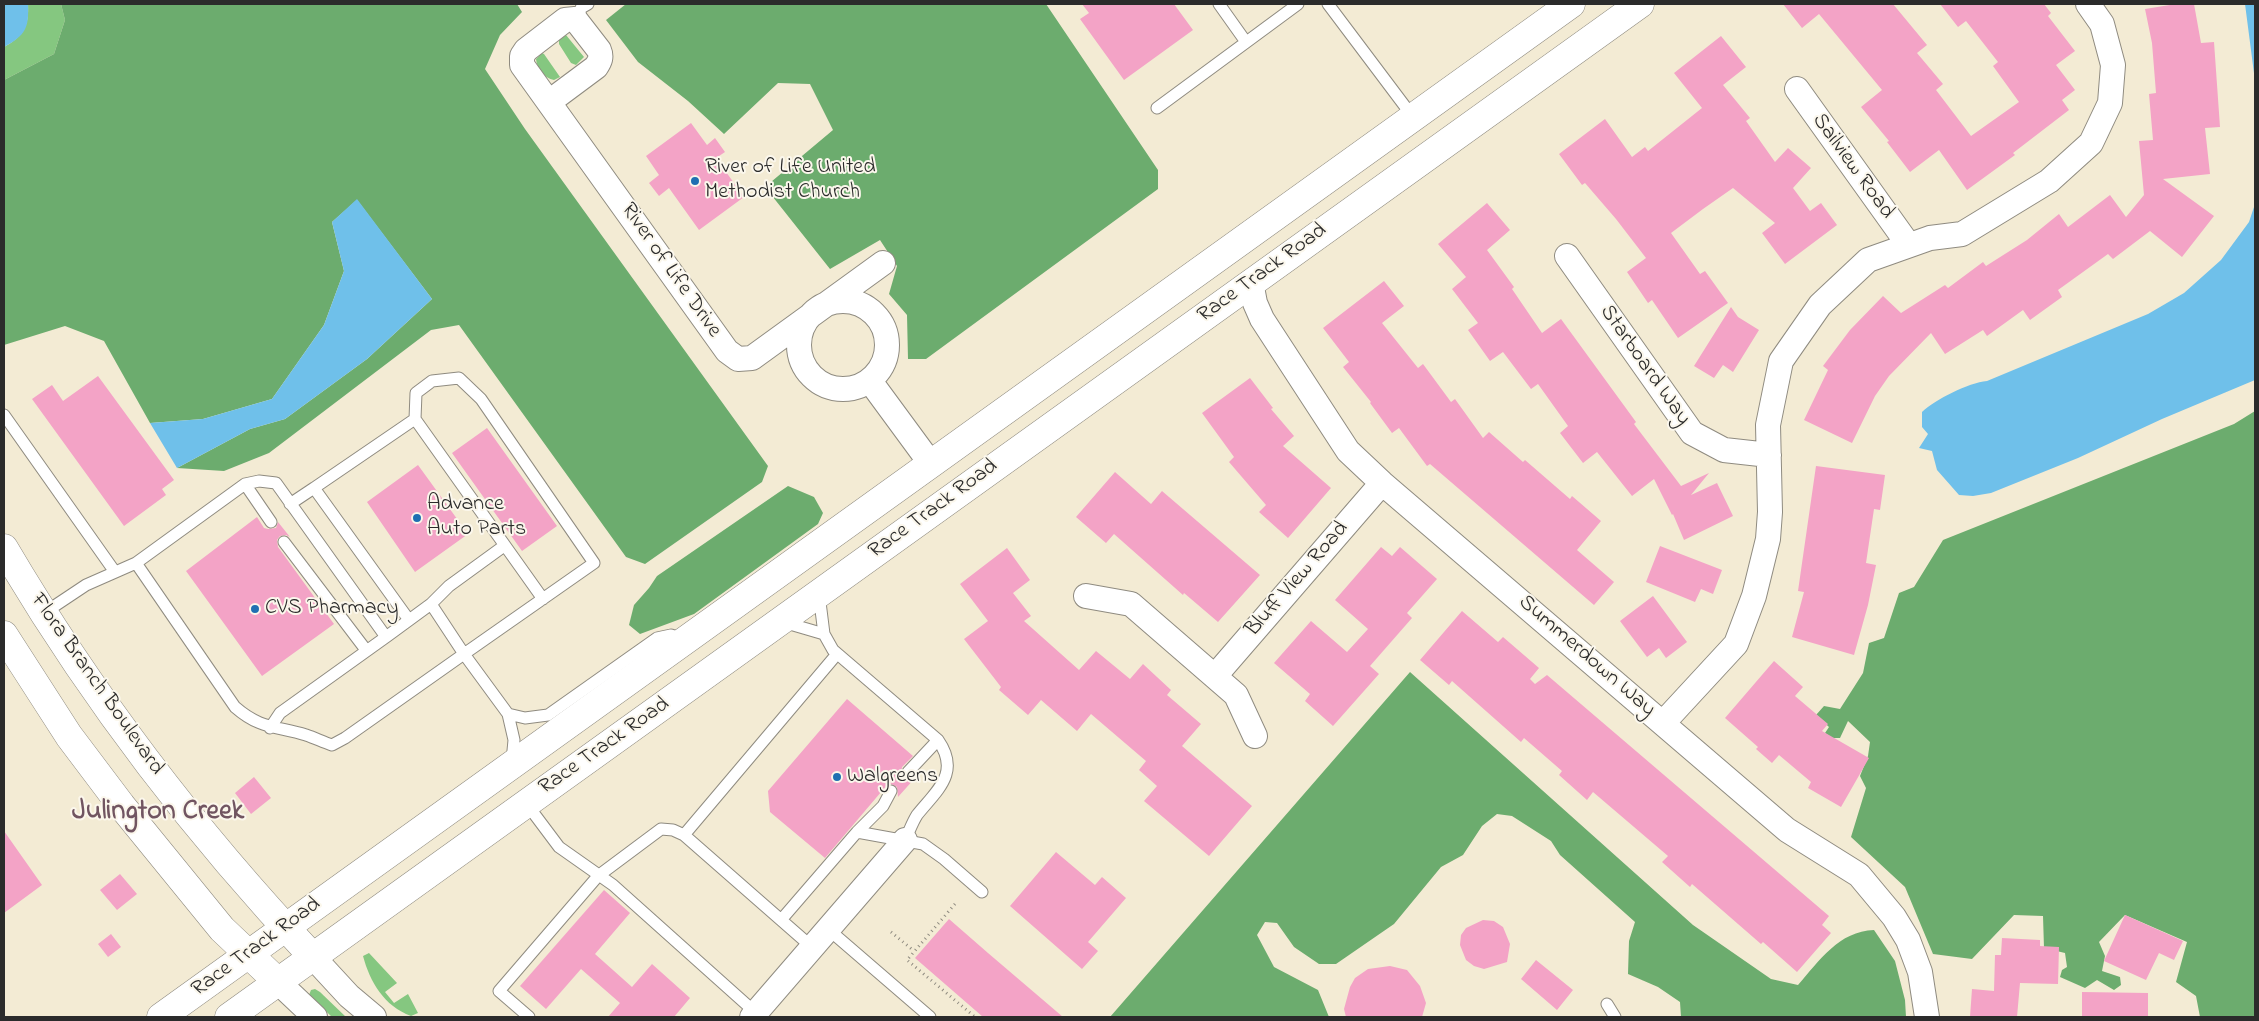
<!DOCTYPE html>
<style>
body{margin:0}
#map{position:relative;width:2259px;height:1021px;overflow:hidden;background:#f3ebd4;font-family:"Indie Flower",sans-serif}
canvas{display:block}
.frame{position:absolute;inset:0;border:5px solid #2b2b2b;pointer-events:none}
</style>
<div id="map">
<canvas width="2259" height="1021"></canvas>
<div class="frame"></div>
</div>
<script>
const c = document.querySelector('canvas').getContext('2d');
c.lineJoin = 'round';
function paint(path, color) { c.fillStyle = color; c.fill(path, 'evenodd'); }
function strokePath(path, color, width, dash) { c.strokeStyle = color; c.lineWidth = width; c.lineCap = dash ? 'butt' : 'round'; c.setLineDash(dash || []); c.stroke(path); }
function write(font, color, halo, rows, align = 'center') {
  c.font = font + ' "Indie Flower",sans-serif'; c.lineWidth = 4; c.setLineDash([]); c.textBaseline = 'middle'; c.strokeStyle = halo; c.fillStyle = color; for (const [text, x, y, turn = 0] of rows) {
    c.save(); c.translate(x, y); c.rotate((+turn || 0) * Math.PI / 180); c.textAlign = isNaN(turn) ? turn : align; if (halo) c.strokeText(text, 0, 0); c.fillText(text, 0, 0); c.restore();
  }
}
const green = new Path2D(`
 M 28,4 L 61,4 L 65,20 L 54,54 L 4,80 L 4,47 C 24,36 29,26 28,4 Z
 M 566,35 L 584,57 L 576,65 L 571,63 L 559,44 L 559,40 Z
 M 542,53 L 544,54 L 560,77 L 554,80 C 544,78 537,69 536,59 Z
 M 369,953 L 397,983 L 385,992 L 394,1003 L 408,994 L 418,1013 L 411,1016 C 384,1006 370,982 363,956 Z
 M 315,989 L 320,992 L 346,1017 L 332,1017 L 309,995 L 311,990 Z`);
const forest = new Path2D(`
 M 61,4 L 517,4 L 522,12 L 500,35 L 485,69 L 525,129 L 768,466 L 762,482 L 645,564 L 626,557 L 459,325 L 431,330 L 269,453 L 224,471 L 177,468 L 250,429 L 285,419 L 367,359 L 432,299 L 357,200 L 332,222 L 344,271 L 324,325 L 272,399 L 203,419 L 150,423 L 104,341 L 65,326 L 4,345 L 4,80 L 54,54 L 65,20 Z
 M 626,4 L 1046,4 L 1158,170 L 1158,189 L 926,359 L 908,359 L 907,315 L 889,294 L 897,266 L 880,240 L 830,269 L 765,187 L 833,130 L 810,84 L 778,83 L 724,134 L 688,101 L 638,62 L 606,20 Z
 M 2255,411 L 2255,1017 L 2200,1017 L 2196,996 L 2176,982 L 2187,942 L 2125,915 L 2099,942 L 2105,956 L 2102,971 L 2120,977 L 2121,985 L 2114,990 L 2097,980 L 2085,988 L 2060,977 L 2062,970 L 2067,967 L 2065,953 L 2044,948 L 2043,916 L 2014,915 L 1972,959 L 1933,954 L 1905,887 L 1851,837 L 1866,788 L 1860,776 L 1868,756 L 1870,742 L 1848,721 L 1840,738 L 1831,738 L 1825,733 L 1829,727 L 1816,715 L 1824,706 L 1840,709 L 1863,673 L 1869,643 L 1884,638 L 1899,593 L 1914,587 L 1943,540 L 2234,424 Z
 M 788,486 L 814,497 L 823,513 L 818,524 L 694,614 L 640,634 L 629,625 L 634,605 L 649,588 L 657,576 Z
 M 1410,672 L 1693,925 L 1771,979 L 1798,985 C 1819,961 1839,931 1874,930 L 1895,961 L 1905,1000 L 1906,1017 L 1681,1017 L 1680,1002 L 1658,987 L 1628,974 L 1629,941 L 1635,922 L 1560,855 L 1551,841 L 1512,816 L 1497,814 L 1482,826 L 1463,855 L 1441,867 L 1394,924 L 1336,964 L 1319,964 L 1294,947 L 1277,923 L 1265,922 L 1257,935 L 1274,967 L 1318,990 L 1329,1017 L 1110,1017 Z`);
const water = new Path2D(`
 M 4,4 L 28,4 C 29,28 26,35 4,47 Z
 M 2245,4 L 2255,4 L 2255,81 Z
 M 357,199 L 432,299 L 367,359 L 285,419 L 250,429 L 177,468 L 150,423 L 203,419 L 272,399 L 324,325 L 344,271 L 332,222 Z
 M 2255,204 L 2255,380 L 2162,419 L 2078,458 L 1991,493 L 1973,496 L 1959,495 L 1937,470 L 1932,451 L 1919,448 L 1928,434 L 1922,427 L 1922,412 C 1936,399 1968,383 1987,381 L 2148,314 L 2184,293 L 2221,260 L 2249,222 Z`);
const building = new Path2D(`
 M 1082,4 L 1174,4 L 1193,30 L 1124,80 L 1080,19 L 1089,13 Z
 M 1783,4 L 1893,4 L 1927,45 L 1917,53 L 1943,84 L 1936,90 L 1971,136 L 2019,102 L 1993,66 L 1998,62 L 1966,21 L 1958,27 L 1940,4 L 2044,4 L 2051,13 L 2048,16 L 2075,51 L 2056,65 L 2075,90 L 2062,100 L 2069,110 L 2013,153 L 2015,155 L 1967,190 L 1939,150 L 1910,172 L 1887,142 L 1889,141 L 1861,107 L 1882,90 L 1819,14 L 1802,28 Z
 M 2176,4 L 2194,4 L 2201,43 L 2214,42 L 2220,127 L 2205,128 L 2210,174 L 2163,179 L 2214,216 L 2182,257 L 2150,231 L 2113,259 L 2108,254 L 2058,290 L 2062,297 L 2030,320 L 2023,310 L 1987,336 L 1983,330 L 1945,354 L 1931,333 L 1889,376 L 1875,396 L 1852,443 L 1804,420 L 1828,370 L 1823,366 L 1850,330 L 1883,296 L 1901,313 L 1945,285 L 1948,288 L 1983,262 L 1986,266 L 2027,240 L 2059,214 L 2068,227 L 2110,195 L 2126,217 L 2144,195 L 2139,141 L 2153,140 L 2149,94 L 2156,93 L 2152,43 L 2145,9 Z
 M 1721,36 L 1746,67 L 1723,85 L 1750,118 L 1746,121 L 1775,162 L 1788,148 L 1811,168 L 1793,188 L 1810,211 L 1821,203 L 1837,225 L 1785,264 L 1762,233 L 1775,223 L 1733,188 L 1703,209 L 1671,233 L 1700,274 L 1705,271 L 1728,303 L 1678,338 L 1652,300 L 1648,303 L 1627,272 L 1646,258 L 1616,219 L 1585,183 L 1582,185 L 1559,154 L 1605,119 L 1632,157 L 1645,147 L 1648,151 L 1702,108 L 1674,73 Z
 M 691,123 L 707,145 L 715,138 L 725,152 L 716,158 L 744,197 L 699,230 L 669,188 L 659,196 L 649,183 L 659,175 L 646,156 Z
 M 1487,203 L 1510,230 L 1487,250 L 1514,287 L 1512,289 L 1542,333 L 1561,319 L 1636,422 L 1634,424 L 1681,486 L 1709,473 L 1691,495 L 1717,483 L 1733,516 L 1684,540 L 1673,514 L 1672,515 L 1654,479 L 1632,496 L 1597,452 L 1583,463 L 1560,433 L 1568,426 L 1538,384 L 1531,389 L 1503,352 L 1490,361 L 1468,330 L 1478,323 L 1452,289 L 1466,277 L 1438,244 Z
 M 1384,281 L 1404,306 L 1382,323 L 1418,368 L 1423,364 L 1451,402 L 1455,399 L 1483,438 L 1489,432 L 1523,462 L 1525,460 L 1570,499 L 1572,496 L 1601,521 L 1577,550 L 1614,582 L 1594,605 L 1430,464 L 1427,466 L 1399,428 L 1392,433 L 1370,403 L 1371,402 L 1343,367 L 1349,362 L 1323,328 Z
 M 1731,307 L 1738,317 L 1759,330 L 1733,372 L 1723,365 L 1714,378 L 1694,366 Z
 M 98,376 L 174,480 L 162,489 L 166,495 L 124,526 L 32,399 L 52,385 L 63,401 Z
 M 1250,378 L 1273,408 L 1271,409 L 1294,436 L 1283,446 L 1331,488 L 1288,538 L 1259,512 L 1266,505 L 1229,462 L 1234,457 L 1202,413 Z
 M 487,428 L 557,526 L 522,551 L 452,453 Z
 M 418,465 L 468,534 L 415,572 L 367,502 Z
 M 1816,466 L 1885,475 L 1880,510 L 1874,509 L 1866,563 L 1876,565 L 1868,605 L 1854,655 L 1792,637 L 1804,592 L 1798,591 Z
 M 1115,472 L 1151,504 L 1162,491 L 1260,575 L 1218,622 L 1184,593 L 1183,595 L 1114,534 L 1106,543 L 1076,517 Z
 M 257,517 L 264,528 L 268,529 L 276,528 L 278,522 L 290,537 L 286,535 L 280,536 L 277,540 L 278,547 L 334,624 L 262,676 L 186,571 Z
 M 1660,546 L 1722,570 L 1713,594 L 1701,589 L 1695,602 L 1646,582 Z
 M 1381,547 L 1392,556 L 1400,547 L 1437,579 L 1407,613 L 1412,618 L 1370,666 L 1379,674 L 1333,726 L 1305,701 L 1310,694 L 1274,663 L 1311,621 L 1347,652 L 1368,629 L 1335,600 Z
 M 1007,548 L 1030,580 L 1013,593 L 1031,616 L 1024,621 L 1079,670 L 1096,651 L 1130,679 L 1143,664 L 1171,690 L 1167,695 L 1201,724 L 1182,746 L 1252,806 L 1209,856 L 1144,801 L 1157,786 L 1139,770 L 1146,761 L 1091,714 L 1077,731 L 1041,700 L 1028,715 L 999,690 L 1001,687 L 964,639 L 988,621 L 960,584 Z
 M 1653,596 L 1687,642 L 1666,658 L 1659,648 L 1647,657 L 1620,621 Z
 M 1462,611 L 1498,642 L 1503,637 L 1539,668 L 1530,679 L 1535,684 L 1547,675 L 1829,916 L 1822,925 L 1831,933 L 1797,972 L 1763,942 L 1761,944 L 1692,884 L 1690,887 L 1662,862 L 1668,856 L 1593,792 L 1587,800 L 1559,775 L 1562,771 L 1524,738 L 1521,742 L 1452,681 L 1449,685 L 1420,660 Z
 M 1774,661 L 1803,687 L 1795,696 L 1828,724 L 1822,731 L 1869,758 L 1841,807 L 1808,788 L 1811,782 L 1779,755 L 1772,763 L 1756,749 L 1758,747 L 1725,718 Z
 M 847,699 L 913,756 L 902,767 L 901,774 L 906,779 L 915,778 L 898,797 L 897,787 L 891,784 L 887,785 L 825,858 L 770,812 L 768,791 Z
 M 254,777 L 271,798 L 251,814 L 235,793 Z
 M 4,831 L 42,885 L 4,913 Z
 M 1056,852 L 1095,885 L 1102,877 L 1126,898 L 1088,942 L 1098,951 L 1082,969 L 1010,906 Z
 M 120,874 L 137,894 L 117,910 L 100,890 Z
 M 604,890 L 630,913 L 595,954 L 632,987 L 652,964 L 690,998 L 674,1017 L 608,1017 L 620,1003 L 581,969 L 546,1009 L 520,986 Z
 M 2125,915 L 2183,941 L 2174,960 L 2159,953 L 2146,980 L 2104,961 Z
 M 949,919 L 988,953 L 1063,1017 L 983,1017 L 915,958 Z
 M 1483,920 L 1494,921 L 1503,927 L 1510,944 L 1507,962 L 1484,969 L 1474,966 L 1466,960 L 1460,945 L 1461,935 L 1466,928 Z
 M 111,934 L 121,947 L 108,957 L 98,944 Z
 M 2002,938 L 2040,940 L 2040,946 L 2059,947 L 2058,984 L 2020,983 L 2017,1017 L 1970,1017 L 1972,989 L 1994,991 L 1995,955 L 2001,955 Z
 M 1536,960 L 1573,990 L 1557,1010 L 1521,979 Z
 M 1390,966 L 1407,970 L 1420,986 L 1426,1003 L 1422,1017 L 1346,1017 L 1344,1009 L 1350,987 L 1355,978 L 1368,969 Z
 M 2082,992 L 2148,993 L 2148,1017 L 2082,1017 Z`);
const path = new Path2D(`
 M 955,904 L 907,960 L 975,1017
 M 891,932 L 914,951`);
const service = new Path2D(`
 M 1219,4 L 1246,42
 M 1328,4 L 1413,117
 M 578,21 L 581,8 L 588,4
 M 1157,108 L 1298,4
 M 4,415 L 115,572
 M 245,484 L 271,522
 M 290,504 L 314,488
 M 284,542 L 366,650
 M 136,563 L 235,707 C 260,729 276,726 306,735 C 315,738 323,742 332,745 L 345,738 L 464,654 L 508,714 L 514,740 L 512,761
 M 819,594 L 824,634 L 833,650 L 938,740 C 961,773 937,790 917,815 C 912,823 909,832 905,840
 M 431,604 L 449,586 L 504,546
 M 44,613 L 86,585 L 136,563 L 245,484 L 259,481 L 276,483 L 386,637 L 431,604 L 464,654 L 594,563 L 481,399 L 459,378 L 432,381 L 416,393 L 415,419 L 543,599
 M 409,620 L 314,488 L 415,419
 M 783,622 L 824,634
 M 508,714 L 525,718 L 548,715 L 657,638 L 671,635 L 683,639
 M 270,728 L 280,713 L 386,637
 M 908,772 L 938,740
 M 526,803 L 559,847 L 613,885 L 756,1013
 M 857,832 L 923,844 L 944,859 L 982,892
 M 684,835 L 837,654
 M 781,920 L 857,832 L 883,806 L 891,791
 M 828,929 L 930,1017
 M 1607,1004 L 1615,1017
 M 529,1017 L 499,991 L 598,876 L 661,829 L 673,830 L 684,835 L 813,948`);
const minor = new Path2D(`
 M 1797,89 L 1908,244
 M 549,102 L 596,67 C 600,61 602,57 599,50 L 575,19 L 565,20 L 526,50 L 522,56 L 522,65 L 727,351 L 738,359 L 752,358 L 883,263
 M 1567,256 L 1692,433 L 1724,450 L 1769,455
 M 1251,282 L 1255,303 L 1262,319 L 1348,451 L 1382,483 L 1787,830 L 1859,875 L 1894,917 L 1908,940 L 1920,972 L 1927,1017
 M799 345a44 44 0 1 1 88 0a44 44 0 1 1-88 0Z
 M 870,381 L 931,464
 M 1086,596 L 1131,604 L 1236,695 L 1255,736
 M 1215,676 L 1382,483
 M 1663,723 L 1736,644 L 1754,596 L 1768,539 L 1770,512 L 1768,425 L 1781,361 L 1820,305 L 1868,260 L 1930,238 L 1962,234 L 2049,181 L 2091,143 L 2110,103 L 2113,65 L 2102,24 L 2088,4
 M 313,957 L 349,996 L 374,1017
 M 278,982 L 315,1017
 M 752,1017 L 905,840`);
const tertiary = new Path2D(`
 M 4,548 C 90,694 196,833 313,957
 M 4,635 L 69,736 L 121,805 L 222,929 L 278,982`);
const primary = new Path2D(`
 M 161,1017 L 1571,4
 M 229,1017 L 1640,4`);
const markers = [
 [695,181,5,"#1f6fb2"],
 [417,518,5,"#1f6fb2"],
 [255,609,5,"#1f6fb2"],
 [837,777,5,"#1f6fb2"]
];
const streetNames = [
 ["Sailview Road",1852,167,54],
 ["River of Life Drive",670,271,55],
 ["Race Track Road",1263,274,-36],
 ["Starboard Way",1644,366,55],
 ["Race Track Road",934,510,-36],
 ["Bluff View Road",1298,580,-49],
 ["Summerdown Way",1586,657,41],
 ["Flora Branch Boulevard",96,685,55],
 ["Race Track Road",605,747,-35],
 ["Race Track Road",257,948,-36]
];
const poiNames = [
 ["River of Life United",705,168],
 ["Methodist Church",705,193],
 ["Advance",427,505],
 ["Auto Parts",427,530],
 ["CVS Pharmacy",265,609],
 ["Walgreens",847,777]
];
const districtNames = [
 ["Julington Creek",158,813]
];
paint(green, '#85c780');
paint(forest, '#6cac6e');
paint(water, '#6fc0ea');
paint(building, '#f3a3c6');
strokePath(service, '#8f8b80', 13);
strokePath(minor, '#8f8b80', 26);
strokePath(tertiary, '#8f8b80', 29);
strokePath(primary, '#8f8b80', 29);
strokePath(path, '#8f8b80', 3, [1, 4]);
strokePath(service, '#fff', 11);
strokePath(minor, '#fff', 24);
strokePath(tertiary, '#fff', 28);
strokePath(primary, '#fff', 28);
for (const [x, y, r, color] of markers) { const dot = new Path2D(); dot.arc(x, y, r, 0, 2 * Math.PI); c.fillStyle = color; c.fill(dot); strokePath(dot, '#fbf7ec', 2); }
write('22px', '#2b2b2b', '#fbf7ec', streetNames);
write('22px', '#2b2b2b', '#fbf7ec', poiNames, 'left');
write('bold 28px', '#715561', '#fbf7ec', districtNames);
</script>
